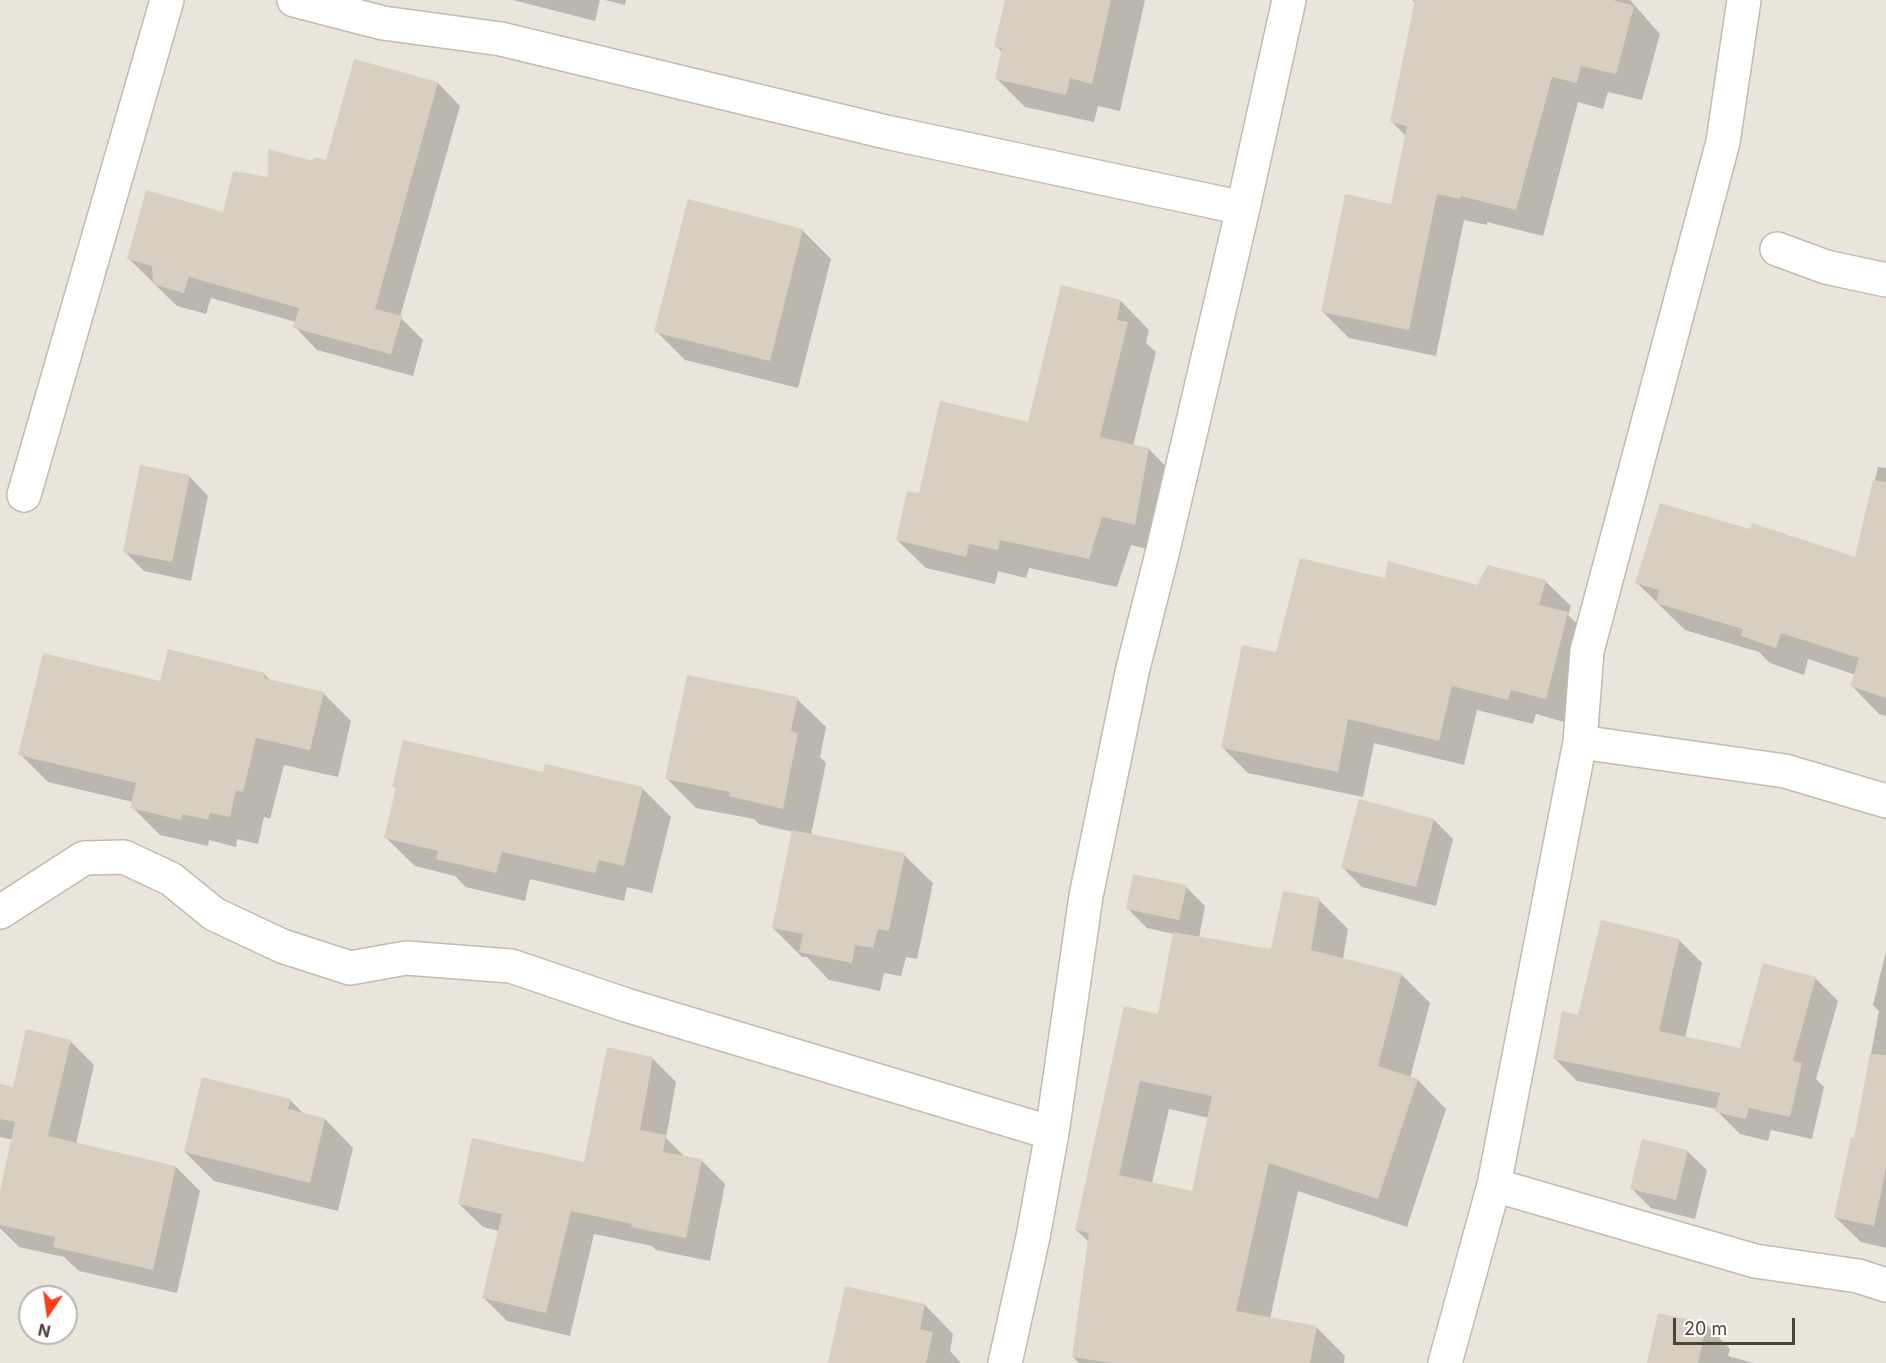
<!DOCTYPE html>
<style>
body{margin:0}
#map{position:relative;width:1886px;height:1363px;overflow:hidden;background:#f6f3ec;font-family:Inter,sans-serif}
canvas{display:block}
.north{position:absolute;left:18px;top:1285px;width:60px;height:60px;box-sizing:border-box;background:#fff;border:2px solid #b7b4b0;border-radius:50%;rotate:193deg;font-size:16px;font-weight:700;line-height:24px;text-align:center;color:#4b4439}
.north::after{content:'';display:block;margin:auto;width:21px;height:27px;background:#fc3f1d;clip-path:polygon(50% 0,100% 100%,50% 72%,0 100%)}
.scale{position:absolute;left:1673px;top:1318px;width:122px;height:27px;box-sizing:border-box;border:3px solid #4b4439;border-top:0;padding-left:8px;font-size:18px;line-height:21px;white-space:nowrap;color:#4b4439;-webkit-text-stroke:4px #fff;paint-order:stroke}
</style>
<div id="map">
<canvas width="1886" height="1363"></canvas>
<div class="north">N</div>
<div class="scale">20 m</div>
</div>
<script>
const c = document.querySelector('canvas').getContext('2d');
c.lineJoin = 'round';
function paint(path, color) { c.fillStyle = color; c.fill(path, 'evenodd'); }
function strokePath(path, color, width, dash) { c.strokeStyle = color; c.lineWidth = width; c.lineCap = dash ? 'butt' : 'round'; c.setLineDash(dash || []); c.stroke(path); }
const residential = new Path2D(`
 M 0,0 L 1886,0 L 1886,1363 L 0,1363 ZM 30,1297 L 66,1297 L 66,1333 L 30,1333 Z`);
const shadow = new Path2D(`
 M 513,0 L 600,0 L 595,21 Z
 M 605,0 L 626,0 L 625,5 Z
 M 1006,0 L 1145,0 L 1120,111 L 1098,106 L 1094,122 L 1025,107 L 997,79 L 1003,53 L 996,46 Z
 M 1412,0 L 1630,0 L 1660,34 L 1642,100 L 1608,92 L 1603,109 L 1578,102 L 1543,236 L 1487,222 L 1487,225 L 1464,220 L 1436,356 L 1349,338 L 1322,311 L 1392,205 L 1406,136 L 1392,122 L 1416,4 Z
 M 438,83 L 460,106 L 400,317 L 423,340 L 413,376 L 317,350 L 295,327 L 296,322 L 211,298 L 206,314 L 177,306 L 128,258 L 224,214 L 269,178 L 314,162 L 327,162 Z
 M 802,230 L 831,259 L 798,388 L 685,360 L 656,331 Z
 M 1121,301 L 1149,330 L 1146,343 L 1156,352 L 1133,446 L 1149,449 L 1177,478 L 1163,553 L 1131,545 L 1117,587 L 1029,568 L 1026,578 L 998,571 L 995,584 L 926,568 L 897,540 L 920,495 L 1029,423 Z
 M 1878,467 L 1886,468 L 1886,716 L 1879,714 L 1852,686 L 1856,675 L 1808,659 L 1804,675 L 1770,663 L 1759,652 L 1685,630 L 1637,583 L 1856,559 Z
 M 189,476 L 208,496 L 191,581 L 144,571 L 125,552 Z
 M 1386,580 L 1478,587 L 1545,581 L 1571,606 L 1568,615 L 1593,639 L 1571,724 L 1536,714 L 1533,724 L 1477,710 L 1464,765 L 1374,743 L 1363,797 L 1248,773 L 1223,748 L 1277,654 Z
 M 264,674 L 271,681 L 323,693 L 351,721 L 338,777 L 284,765 L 270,819 L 264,817 L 258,844 L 237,839 L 236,847 L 209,840 L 208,846 L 160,835 L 132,807 L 133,802 L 48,782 L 20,754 L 161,683 Z
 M 797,699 L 826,727 L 820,757 L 826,763 L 811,835 L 904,855 L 933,883 L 917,959 L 906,957 L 901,976 L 884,973 L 880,991 L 829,980 L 807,957 L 802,957 L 773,928 L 793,832 L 759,824 L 754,819 L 696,808 L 667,779 Z
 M 544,774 L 642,788 L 671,817 L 652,893 L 627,887 L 624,901 L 530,879 L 525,901 L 466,887 L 455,876 L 415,866 L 386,838 L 397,789 L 394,786 Z
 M 1434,820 L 1453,839 L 1436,906 L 1362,887 L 1343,868 Z
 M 1186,887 L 1205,906 L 1199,938 L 1272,951 L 1319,900 L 1348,929 L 1343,959 L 1401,974 L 1430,1003 L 1410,1078 L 1418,1080 L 1446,1109 L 1407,1227 L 1298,1191 L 1270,1319 L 1316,1327 L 1345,1356 L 1344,1363 L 1079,1363 L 1073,1357 L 1089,1242 L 1076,1230 L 1159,1015 L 1174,934 L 1147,928 L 1128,909 ZM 1169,1109 L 1209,1118 L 1193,1192 L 1152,1183 Z
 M 1679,940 L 1702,963 L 1685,1038 L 1741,1050 L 1815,978 L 1838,1001 L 1816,1079 L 1824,1087 L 1812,1139 L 1771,1130 L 1768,1141 L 1740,1134 L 1717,1111 L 1717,1109 L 1577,1081 L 1554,1058 L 1580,1016 Z
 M 1886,951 L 1886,1248 L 1861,1242 L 1835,1217 L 1855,1139 L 1879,1011 L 1873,1005 Z
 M 70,1041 L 94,1065 L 76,1144 L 176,1167 L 200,1191 L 177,1293 L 79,1271 L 64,1257 L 19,1247 L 0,1228 L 0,1198 L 13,1140 L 0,1137 L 0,1085 L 14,1089 Z
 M 652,1058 L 676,1082 L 666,1138 L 686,1158 L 702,1161 L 725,1184 L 710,1261 L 656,1250 L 652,1246 L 594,1234 L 570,1336 L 507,1321 L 483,1297 L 499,1231 L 483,1227 L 459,1204 L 585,1164 Z
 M 290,1100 L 304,1114 L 325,1119 L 353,1148 L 338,1211 L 214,1181 L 185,1152 Z
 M 1687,1151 L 1707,1170 L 1695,1219 L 1651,1208 L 1632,1189 Z
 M 925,1305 L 953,1334 L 950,1351 L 961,1363 L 829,1363 Z
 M 1706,1324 L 1730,1349 L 1728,1356 L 1753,1363 L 1648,1363 Z`);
const building = new Path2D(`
 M 1005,0 L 1111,0 L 1092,84 L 1070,78 L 1066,95 L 995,79 L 1002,48 L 994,47 Z
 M 1415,0 L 1613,0 L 1634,6 L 1616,74 L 1581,66 L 1577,83 L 1552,77 L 1516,210 L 1461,196 L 1460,199 L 1437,194 L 1409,330 L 1321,312 L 1345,194 L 1391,204 L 1407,126 L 1390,122 Z
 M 354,59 L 438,82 L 375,309 L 402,316 L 391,354 L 293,328 L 299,308 L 189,277 L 184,293 L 153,284 L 152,266 L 127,259 L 146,190 L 223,212 L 233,171 L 268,177 L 268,149 L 313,161 L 314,157 L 326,160 Z
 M 688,199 L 803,229 L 770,361 L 654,332 Z
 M 1061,285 L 1121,300 L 1117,320 L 1128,322 L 1100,437 L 1149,448 L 1135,525 L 1102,517 L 1089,559 L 1000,540 L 998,550 L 969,544 L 966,557 L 896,540 L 907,491 L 919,493 L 940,401 L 1028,422 Z
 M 140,465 L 190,475 L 172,562 L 123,552 Z
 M 1873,480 L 1886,482 L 1886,698 L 1850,686 L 1859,658 L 1781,633 L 1776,648 L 1741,636 L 1743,629 L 1656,603 L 1659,590 L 1635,583 L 1660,503 L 1750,529 L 1752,523 L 1855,557 Z
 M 1300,558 L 1385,578 L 1388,561 L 1477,585 L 1488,565 L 1546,580 L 1539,605 L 1568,612 L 1546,699 L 1511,690 L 1508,700 L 1452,686 L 1439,741 L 1348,719 L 1338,772 L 1221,748 L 1242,645 L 1276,652 Z
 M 168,649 L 265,673 L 264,678 L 324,692 L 310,750 L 256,738 L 243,792 L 236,790 L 230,817 L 210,813 L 208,820 L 182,814 L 181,820 L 130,808 L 136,783 L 18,755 L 43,653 L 160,681 Z
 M 687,675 L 798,697 L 791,731 L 798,733 L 783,809 L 729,796 L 730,792 L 665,779 Z
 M 403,740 L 543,772 L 545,764 L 643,787 L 624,866 L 599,860 L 595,873 L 502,852 L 496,873 L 436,859 L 438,851 L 384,838 L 396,787 L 392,787 Z
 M 1359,799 L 1434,819 L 1416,887 L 1341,868 Z
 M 792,830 L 905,853 L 889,931 L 878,929 L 873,948 L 855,945 L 852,963 L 799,952 L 803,934 L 772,928 Z
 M 1133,874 L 1187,885 L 1179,920 L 1126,909 Z
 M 1283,891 L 1320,898 L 1311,950 L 1402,973 L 1378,1066 L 1418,1079 L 1378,1199 L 1269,1163 L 1236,1311 L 1317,1326 L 1310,1363 L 1111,1363 L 1072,1357 L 1089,1233 L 1075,1230 L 1124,1006 L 1158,1014 L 1173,932 L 1271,949 ZM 1140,1081 L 1212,1096 L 1192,1191 L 1119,1175 Z
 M 1601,920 L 1680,939 L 1659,1031 L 1740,1048 L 1763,963 L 1816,977 L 1793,1061 L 1802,1063 L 1790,1117 L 1749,1108 L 1746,1119 L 1715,1112 L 1720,1093 L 1553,1059 L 1562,1011 L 1578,1015 Z
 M 26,1029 L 71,1040 L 48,1136 L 176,1166 L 153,1270 L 53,1247 L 55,1237 L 0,1225 L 0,1191 L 15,1122 L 0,1119 L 0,1084 L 13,1087 Z
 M 607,1047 L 653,1057 L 640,1130 L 666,1135 L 663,1152 L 702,1159 L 686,1238 L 631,1227 L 632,1224 L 571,1211 L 546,1313 L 482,1298 L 502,1214 L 458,1204 L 472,1138 L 584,1162 Z
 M 1870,1054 L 1886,1055 L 1886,1168 L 1874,1226 L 1834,1217 L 1851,1137 L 1854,1138 Z
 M 202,1077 L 291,1099 L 288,1109 L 325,1118 L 310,1183 L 184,1152 Z
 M 1642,1139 L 1688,1150 L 1676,1200 L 1630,1189 Z
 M 845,1286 L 925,1304 L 920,1329 L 933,1332 L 926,1363 L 828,1363 Z
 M 1658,1313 L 1707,1323 L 1698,1363 L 1647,1363 Z`);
const minor = new Path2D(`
 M 294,0 L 383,23 L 501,39 L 886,132 L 1243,208
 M 1777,249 L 1826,267 L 1886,280
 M 24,495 L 167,0
 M 1580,742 L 1785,771 L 1886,801
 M 0,912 L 84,858 L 124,857 L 171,879 L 214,914 L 282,946 L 350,968 L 406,958 L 511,966 L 626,1005 L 1052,1133
 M 1494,1185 L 1755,1261 L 1858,1276 L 1886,1285
 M 1005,1363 L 1033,1237 L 1052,1133 L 1086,896 L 1133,668 L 1163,550 L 1243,208 L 1289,0
 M 1445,1363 L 1494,1185 L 1580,742 L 1587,651 L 1723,142 L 1744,0`);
paint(residential, '#eae5da');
paint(shadow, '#0003');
paint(building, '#d8cfc1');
strokePath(minor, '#c2bbae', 36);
strokePath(minor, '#fff', 33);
</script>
